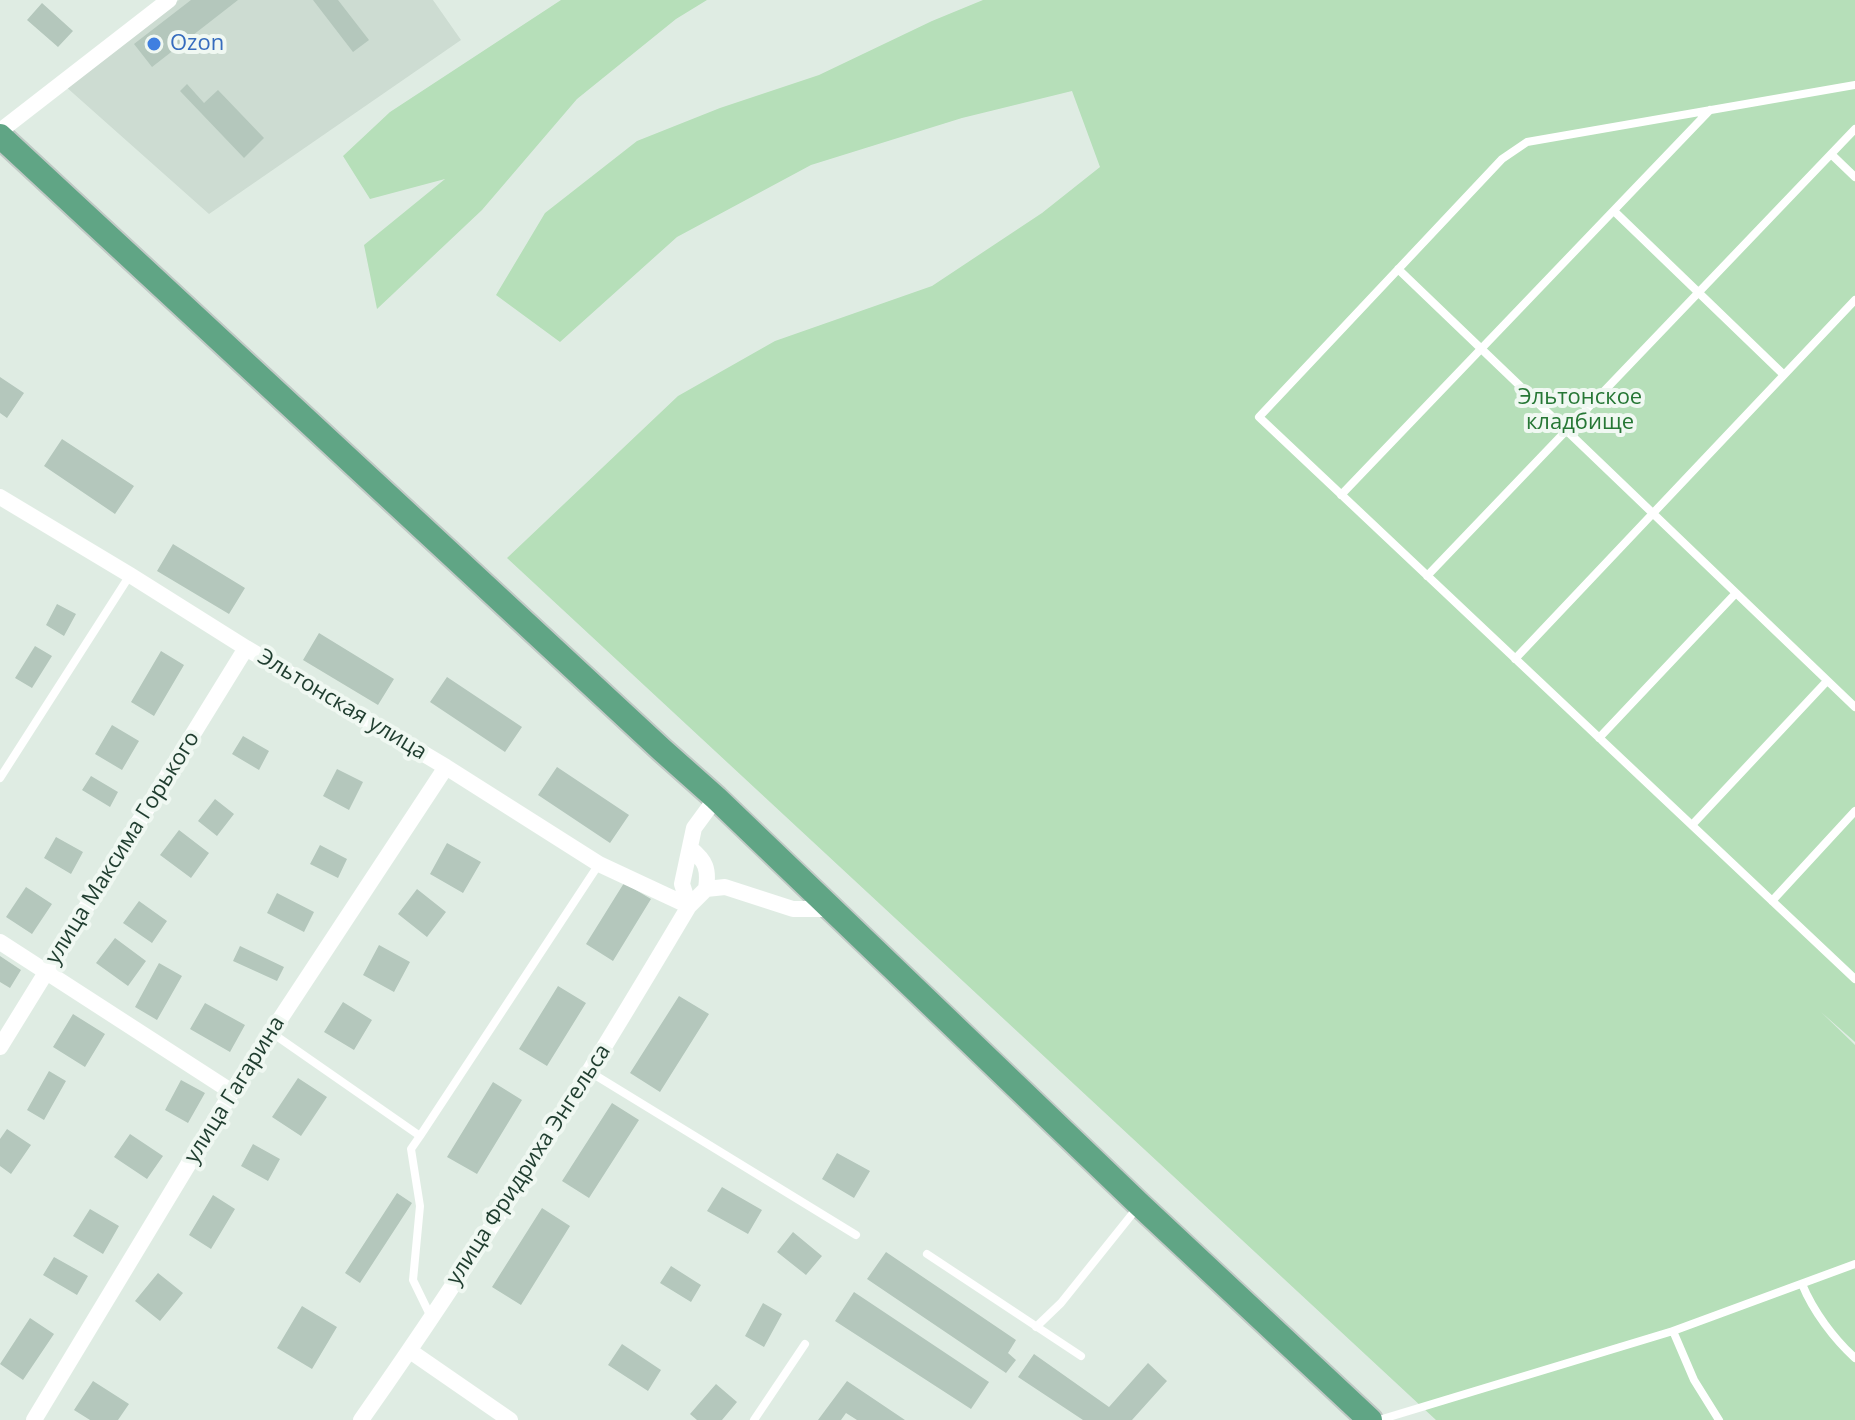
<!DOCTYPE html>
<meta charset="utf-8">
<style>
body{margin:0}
canvas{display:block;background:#dfece3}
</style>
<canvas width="1855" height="1420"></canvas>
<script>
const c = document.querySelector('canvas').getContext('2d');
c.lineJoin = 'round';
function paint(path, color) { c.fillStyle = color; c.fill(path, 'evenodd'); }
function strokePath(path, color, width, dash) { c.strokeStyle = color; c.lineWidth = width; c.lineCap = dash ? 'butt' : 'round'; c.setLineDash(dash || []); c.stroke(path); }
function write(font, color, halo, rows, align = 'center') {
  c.font = font + ' "Open Sans",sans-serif'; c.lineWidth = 8; c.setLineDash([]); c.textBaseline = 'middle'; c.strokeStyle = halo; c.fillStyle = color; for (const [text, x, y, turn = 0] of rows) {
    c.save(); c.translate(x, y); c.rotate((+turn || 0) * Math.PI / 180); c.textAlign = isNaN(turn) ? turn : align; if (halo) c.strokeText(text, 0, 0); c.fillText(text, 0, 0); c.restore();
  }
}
const built = new Path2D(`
 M 179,0 L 433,0 L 461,40 L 209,214 L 65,86 Z`);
const green = new Path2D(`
 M 561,0 L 707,0 L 676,19 L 577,99 L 482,210 L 377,309 L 364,245 L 445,179 L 370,199 L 343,156 L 390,112 Z
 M 983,0 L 1855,0 L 1855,1042 L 1821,1012 L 1855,1045 L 1855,1420 L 1436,1420 L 507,558 L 678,396 L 775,341 L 932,286 L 1042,213 L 1100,167 L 1072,91 L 962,118 L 811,165 L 677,237 L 560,342 L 496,295 L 545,213 L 637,141 L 720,108 L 819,75 L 932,21 Z`);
const building = new Path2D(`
 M 191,0 L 238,0 L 152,67 L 134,44 Z
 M 313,0 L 338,0 L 369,40 L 353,52 Z
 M 42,3 L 73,31 L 58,47 L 27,20 Z
 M 187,84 L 204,103 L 218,90 L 264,138 L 244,158 L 180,91 Z
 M 0,377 L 24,393 L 7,418 L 0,413 Z
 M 62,439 L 134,486 L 115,514 L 44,466 Z
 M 173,544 L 245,588 L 229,614 L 157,571 Z
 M 57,604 L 76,614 L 64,636 L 46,625 Z
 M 319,633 L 394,679 L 378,705 L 303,660 Z
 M 35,646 L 52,656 L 32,688 L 15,678 Z
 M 161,651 L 184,665 L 154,716 L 131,702 Z
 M 447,677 L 522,727 L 505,752 L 430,702 Z
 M 112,725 L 139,741 L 122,770 L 95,754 Z
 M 243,736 L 269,751 L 259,770 L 232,754 Z
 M 557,767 L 629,815 L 610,843 L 538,795 Z
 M 337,769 L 363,782 L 349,810 L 323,796 Z
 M 91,776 L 118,792 L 110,807 L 82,790 Z
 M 215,799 L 234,814 L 217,836 L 198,821 Z
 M 179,830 L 209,853 L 191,878 L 160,855 Z
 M 56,837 L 83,852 L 71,874 L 44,858 Z
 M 447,843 L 481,862 L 463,893 L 430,874 Z
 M 320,845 L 347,859 L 338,878 L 310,864 Z
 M 624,883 L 651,899 L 613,961 L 586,944 Z
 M 26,887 L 52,904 L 32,934 L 6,917 Z
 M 417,889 L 446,912 L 427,937 L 398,914 Z
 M 277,893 L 314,912 L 304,932 L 267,913 Z
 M 139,901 L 167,921 L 152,943 L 123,923 Z
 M 115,938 L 146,961 L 128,986 L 96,963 Z
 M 379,945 L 410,962 L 394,992 L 363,975 Z
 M 240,946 L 284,967 L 277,981 L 233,961 Z
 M 0,956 L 21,970 L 10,988 L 0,982 Z
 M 159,963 L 182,976 L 157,1020 L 135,1007 Z
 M 558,986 L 586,1003 L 547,1066 L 519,1049 Z
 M 679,996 L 709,1014 L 660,1092 L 630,1073 Z
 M 343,1002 L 372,1020 L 354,1050 L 324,1032 Z
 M 205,1003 L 245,1025 L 230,1052 L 190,1029 Z
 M 73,1014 L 105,1034 L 85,1067 L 53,1047 Z
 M 49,1071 L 66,1081 L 44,1120 L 27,1110 Z
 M 298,1078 L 327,1097 L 301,1136 L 272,1117 Z
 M 181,1080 L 205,1093 L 188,1123 L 165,1110 Z
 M 493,1082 L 522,1100 L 477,1174 L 447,1157 Z
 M 612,1103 L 639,1120 L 589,1198 L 562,1181 Z
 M 7,1129 L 31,1145 L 11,1174 L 0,1166 L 0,1139 Z
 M 130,1134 L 163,1156 L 147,1179 L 114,1157 Z
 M 253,1144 L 280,1159 L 268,1181 L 241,1166 Z
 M 837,1153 L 870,1171 L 854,1198 L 822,1179 Z
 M 722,1187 L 762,1210 L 748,1234 L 707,1211 Z
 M 397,1193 L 412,1203 L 360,1283 L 345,1273 Z
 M 213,1195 L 235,1209 L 211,1249 L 189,1235 Z
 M 542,1208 L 570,1226 L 521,1305 L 492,1287 Z
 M 90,1209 L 119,1226 L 103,1254 L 73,1236 Z
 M 793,1232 L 822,1256 L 806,1275 L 777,1252 Z
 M 886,1252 L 1016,1340 L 1008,1353 L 1016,1360 L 1006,1373 L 867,1279 Z
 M 54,1257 L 88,1276 L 77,1295 L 43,1275 Z
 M 671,1266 L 701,1285 L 691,1302 L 660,1283 Z
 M 158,1273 L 183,1293 L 160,1321 L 135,1301 Z
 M 854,1292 L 989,1382 L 971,1409 L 835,1321 Z
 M 763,1303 L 782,1314 L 764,1347 L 745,1336 Z
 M 302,1306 L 337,1327 L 312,1369 L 277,1348 Z
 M 30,1318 L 54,1334 L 23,1380 L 0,1364 Z
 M 622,1344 L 661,1370 L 648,1391 L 608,1365 Z
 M 1034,1354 L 1109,1407 L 1148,1363 L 1167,1381 L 1132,1420 L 1083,1420 L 1018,1377 Z
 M 93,1381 L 129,1404 L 118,1420 L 90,1420 L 74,1410 Z
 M 847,1381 L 905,1420 L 857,1420 L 846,1413 L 841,1420 L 818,1420 Z
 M 716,1384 L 737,1402 L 722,1420 L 697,1420 L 690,1414 Z`);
const service = new Path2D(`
 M 1855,85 L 1527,142 L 1502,159 L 1259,417 L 1855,979
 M 1831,154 L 1855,177
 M 1614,211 L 1784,375
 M 1398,269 L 1855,707
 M 1341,495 L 1710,110
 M 1427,576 L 1855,129
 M 1515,659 L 1855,300
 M 1599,738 L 1736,593
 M 0,778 L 130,575
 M 1692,825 L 1827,681
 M 1772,901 L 1855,811
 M 272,1033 L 420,1136 L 411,1149 L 420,1206 L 413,1280 L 431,1317
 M 590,1072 L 856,1235
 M 420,1136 L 599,864
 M 927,1254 L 1081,1356
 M 1802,1284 C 1813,1311 1834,1339 1855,1358
 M 1036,1327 L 1061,1303 L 1137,1208
 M 1673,1331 L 1694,1380 L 1719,1420
 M 754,1420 L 805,1344
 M 1379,1420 L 1673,1331 L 1855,1264`);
const minor = new Path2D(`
 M 0,131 L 169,0
 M 0,497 L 130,575 L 246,648 L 446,767 L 599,864 L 689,906 L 706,889 L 725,887 L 793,909 L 831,909
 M 690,848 C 706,861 709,869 706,889
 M 0,942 L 232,1092
 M 0,1047 L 246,648
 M 410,1351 L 510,1420
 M 34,1420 L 232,1092 L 446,767
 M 361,1420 C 478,1254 585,1081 689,906 L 682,884 L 694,828 L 716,798`);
const primary = new Path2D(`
 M 0,136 L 662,750 L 716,798 L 1140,1205 L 1370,1420`);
const markers = [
 [154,44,8,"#3f7fe0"]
];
const shopNames = [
 ["Ozon",170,44]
];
const parkNames = [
 ["Эльтонское",1580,398],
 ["кладбище",1580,423]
];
const streetNames = [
 ["Эльтонская улица",342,705,31],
 ["улица Максима Горького",123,848,-58],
 ["улица Гагарина",235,1090,-58],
 ["улица Фридриха Энгельса",529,1165,-57]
];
paint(built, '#cddcd2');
paint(green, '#b6dfb9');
paint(building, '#b4c7bc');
strokePath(primary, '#c0c9c5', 28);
strokePath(service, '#fff', 8);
strokePath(minor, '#fff', 16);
strokePath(primary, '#60a585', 24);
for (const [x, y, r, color] of markers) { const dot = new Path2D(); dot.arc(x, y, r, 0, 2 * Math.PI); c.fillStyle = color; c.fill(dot); strokePath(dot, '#f0f8f2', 3); }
write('22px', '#366cbe', '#f0f8f2', shopNames, 'left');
write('22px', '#267735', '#f0f8f2', parkNames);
write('22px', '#1f3d2f', '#f0f8f2', streetNames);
</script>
